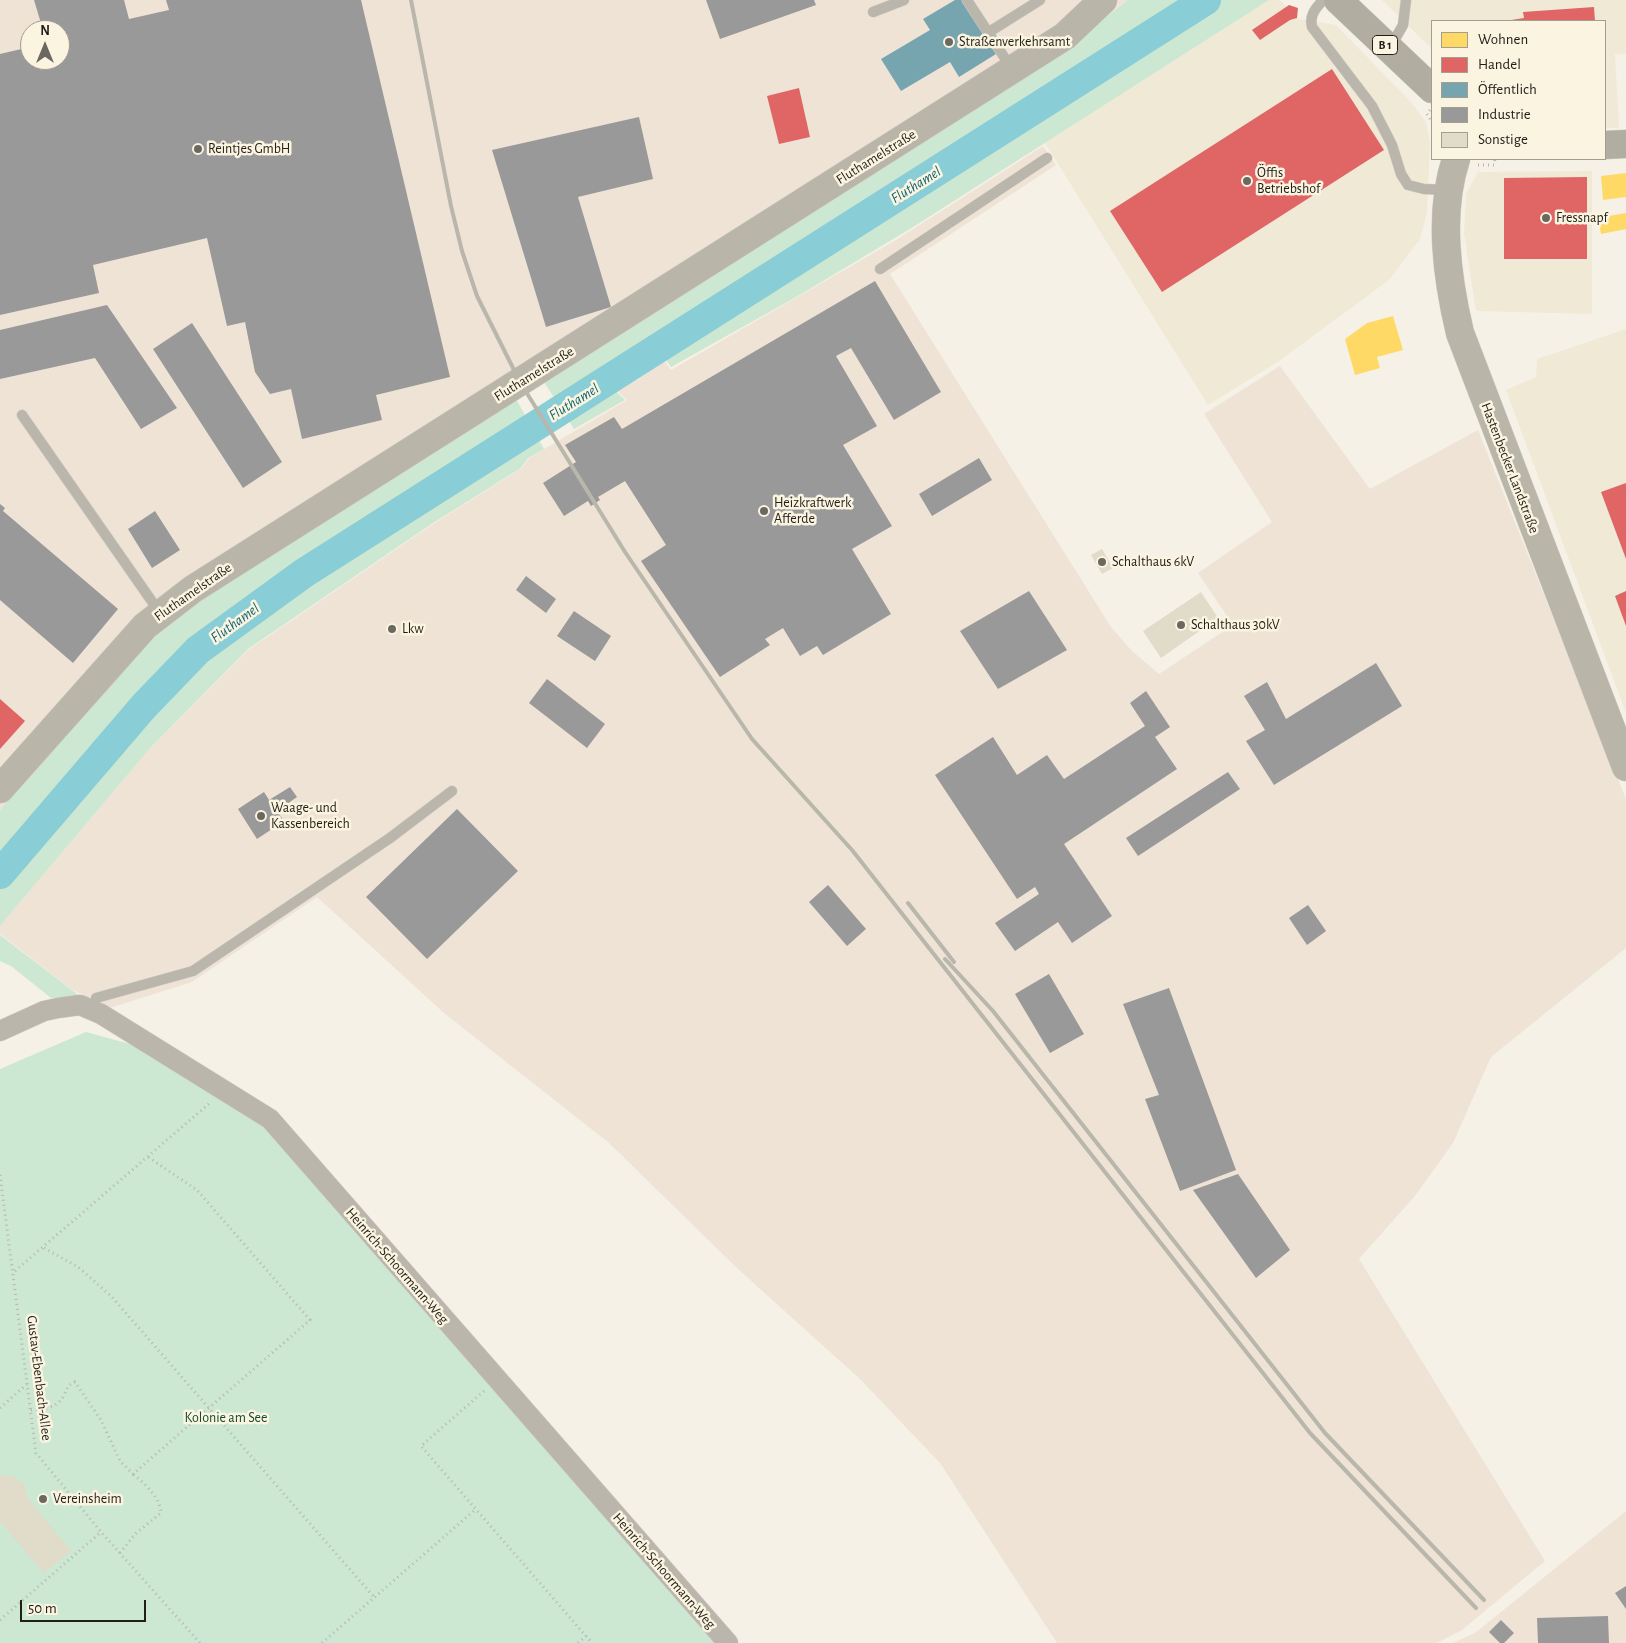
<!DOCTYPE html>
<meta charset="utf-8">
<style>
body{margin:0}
#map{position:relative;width:1626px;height:1643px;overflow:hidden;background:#f5f1e7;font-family:"Alegreya Sans",sans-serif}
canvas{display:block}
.legend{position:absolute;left:1431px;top:20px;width:175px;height:140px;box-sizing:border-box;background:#fbf4e1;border:1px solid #a49e91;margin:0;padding:6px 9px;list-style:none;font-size:15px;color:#211e18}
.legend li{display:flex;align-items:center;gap:10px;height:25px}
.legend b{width:25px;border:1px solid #a49e91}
.north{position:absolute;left:20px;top:20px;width:50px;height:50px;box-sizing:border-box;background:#fbf4e1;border:1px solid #a49e91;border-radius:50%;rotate:0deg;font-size:14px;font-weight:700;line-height:20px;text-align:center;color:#211e18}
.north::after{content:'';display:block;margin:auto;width:18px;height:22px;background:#6b6860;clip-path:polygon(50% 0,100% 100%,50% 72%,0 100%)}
.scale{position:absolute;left:20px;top:1600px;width:126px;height:22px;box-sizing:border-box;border:2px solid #211e18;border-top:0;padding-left:6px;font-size:15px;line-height:18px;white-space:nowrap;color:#211e18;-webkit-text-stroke:4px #fbf4e1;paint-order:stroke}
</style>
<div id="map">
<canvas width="1626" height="1643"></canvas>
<ul class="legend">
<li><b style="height:14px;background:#ffd966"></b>Wohnen</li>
<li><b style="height:14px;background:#e06666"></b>Handel</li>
<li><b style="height:14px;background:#76a5af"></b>Öffentlich</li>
<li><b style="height:14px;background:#999"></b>Industrie</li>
<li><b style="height:14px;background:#e1dbc9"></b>Sonstige</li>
</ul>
<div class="north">N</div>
<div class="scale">50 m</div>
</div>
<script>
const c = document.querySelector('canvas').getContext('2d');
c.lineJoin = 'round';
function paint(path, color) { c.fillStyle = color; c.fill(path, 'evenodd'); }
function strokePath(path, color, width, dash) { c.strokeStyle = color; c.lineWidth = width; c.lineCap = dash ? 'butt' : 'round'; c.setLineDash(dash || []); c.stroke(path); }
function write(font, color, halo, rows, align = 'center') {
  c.font = font + ' "Alegreya Sans",sans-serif'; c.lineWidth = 5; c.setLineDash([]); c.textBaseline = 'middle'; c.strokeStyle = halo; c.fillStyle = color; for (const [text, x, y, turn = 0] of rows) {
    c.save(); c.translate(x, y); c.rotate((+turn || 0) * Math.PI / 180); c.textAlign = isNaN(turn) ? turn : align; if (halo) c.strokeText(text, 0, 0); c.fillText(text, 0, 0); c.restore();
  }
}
const built = new Path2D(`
 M 1269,0 L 1280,0 L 1299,19 L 1336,25 L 1410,101 L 1426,122 L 1430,142 L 1427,212 L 1420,239 L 1389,280 L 1279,361 L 1208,405 L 1045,143 Z
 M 1382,0 L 1626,0 L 1626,54 L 1615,54 L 1619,128 L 1605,128 L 1605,21 L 1432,21 L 1432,49 Z
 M 1592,171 L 1592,314 L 1476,311 L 1464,233 L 1466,194 L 1478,172 Z
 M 1626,329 L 1626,713 L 1506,390 L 1536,377 L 1537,359 Z`);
const industrial = new Path2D(`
 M 0,0 L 1128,0 L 1044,65 L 539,383 L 131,654 L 0,810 ZM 30,30 L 60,30 L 60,60 L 30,60 Z
 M 1043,146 L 1056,165 L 890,274 L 1111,627 L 1132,651 L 1159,674 L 1233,625 L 1198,573 L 1272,522 L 1204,414 L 1280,366 L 1370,489 L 1478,430 L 1626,799 L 1626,948 L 1491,1057 L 1453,1143 L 1415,1196 L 1359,1259 L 1545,1561 L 1462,1630 L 1437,1643 L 1057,1643 L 940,1463 L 860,1379 L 739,1270 L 609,1143 L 444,1013 L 317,897 L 192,982 L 110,1008 L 71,989 L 0,934 L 0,926 L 151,747 L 248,650 L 430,526 L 522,468 L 529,458 L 627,400 L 612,386 L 625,377 L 637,380 L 664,360 L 671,370 L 896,240 Z
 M 1626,1511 L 1626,1643 L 1453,1643 L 1475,1633 Z`);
const green = new Path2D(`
 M 1128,0 L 1269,0 L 910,229 L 798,296 L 671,367 L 664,357 L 636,378 L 625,375 L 610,386 L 625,400 L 574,429 L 544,382 L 1044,65 Z
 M 516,399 L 544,449 L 528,458 L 521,468 L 430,525 L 248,649 L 151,747 L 0,926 L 0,810 L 131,654 L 186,604 Z
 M 0,935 L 81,997 L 51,998 L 11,966 L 0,961 Z
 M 86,1032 L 130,1044 L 265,1121 L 720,1643 L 0,1643 L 0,1069 Z`);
const homes = new Path2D(`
 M 1626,173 L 1626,197 L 1603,200 L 1601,176 Z
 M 1626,213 L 1626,229 L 1601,234 L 1598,218 Z
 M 1393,316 L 1403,350 L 1377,357 L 1380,368 L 1355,375 L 1345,339 L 1367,323 Z`);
const shops = new Path2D(`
 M 1289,5 L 1298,8 L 1297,18 L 1290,20 L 1260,40 L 1252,30 Z
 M 1594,7 L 1595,21 L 1505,21 L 1524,18 L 1523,12 Z
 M 1332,69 L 1384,150 L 1162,292 L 1110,211 Z
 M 799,88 L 810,137 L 779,144 L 767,96 Z
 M 1587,177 L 1587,259 L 1504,259 L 1504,178 Z
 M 1626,483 L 1626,559 L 1601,492 Z
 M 1626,591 L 1626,626 L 1615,596 Z
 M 0,699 L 25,721 L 0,749 Z`);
const public = new Path2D(`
 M 955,0 L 964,0 L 996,54 L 959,77 L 950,62 L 901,91 L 881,59 L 930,30 L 923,19 Z`);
const industry = new Path2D(`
 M 34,0 L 124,0 L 129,19 L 169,10 L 166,0 L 361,0 L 450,377 L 376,395 L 382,420 L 302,439 L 291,389 L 270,394 L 255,372 L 245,322 L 227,326 L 207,238 L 93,265 L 99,293 L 0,315 L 0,54 L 30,47 L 30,60 L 60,60 L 60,30 L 43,30 Z
 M 706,0 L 814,0 L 816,5 L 720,39 Z
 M 639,117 L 653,179 L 578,197 L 611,307 L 546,327 L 492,150 Z
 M 875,281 L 941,392 L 894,420 L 851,348 L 836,356 L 877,426 L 843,445 L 892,526 L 852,549 L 891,614 L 823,655 L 817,646 L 800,656 L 783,628 L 765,639 L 770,645 L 720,677 L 641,561 L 666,545 L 625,481 L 598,497 L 600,500 L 591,506 L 588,501 L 564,516 L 543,483 L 576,462 L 565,445 L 614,417 L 622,429 Z
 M 107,305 L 177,408 L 141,429 L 95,358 L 0,379 L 0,330 Z
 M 192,323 L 282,462 L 243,488 L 153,349 Z
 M 979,458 L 992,480 L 932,516 L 919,494 Z
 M 0,504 L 5,508 L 3,511 L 118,609 L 73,663 L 0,600 Z
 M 155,511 L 180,550 L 152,568 L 128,529 Z
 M 526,576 L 556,599 L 546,613 L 516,590 Z
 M 1029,591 L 1067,650 L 998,689 L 960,631 Z
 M 574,611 L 611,636 L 595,661 L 557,636 Z
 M 1376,663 L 1402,706 L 1274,785 L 1246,741 L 1265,730 L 1244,696 L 1267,682 L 1286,719 Z
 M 547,679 L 605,724 L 587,748 L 529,703 Z
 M 1146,691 L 1170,727 L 1155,737 L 1177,769 L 1064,844 L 1112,916 L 1072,943 L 1058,922 L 1015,951 L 995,923 L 1039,894 L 1035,887 L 1017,899 L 935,775 L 993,737 L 1017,775 L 1047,755 L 1064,779 L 1145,726 L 1130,703 Z
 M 1228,772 L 1240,789 L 1138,856 L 1126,838 Z
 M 290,787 L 297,797 L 277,811 L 284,821 L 257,839 L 238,809 L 264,792 L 269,800 Z
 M 457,809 L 518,871 L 427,959 L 366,897 Z
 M 828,885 L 866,929 L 847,946 L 809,902 Z
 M 1308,905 L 1326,931 L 1307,945 L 1289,918 Z
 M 1049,974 L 1084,1034 L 1050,1053 L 1015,994 Z
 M 1169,988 L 1236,1170 L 1180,1191 L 1145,1099 L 1159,1095 L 1123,1004 Z
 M 1238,1174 L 1290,1250 L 1256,1278 L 1193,1190 Z
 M 1626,1586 L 1626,1609 L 1615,1593 Z
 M 1608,1616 L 1609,1643 L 1538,1643 L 1537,1618 Z
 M 1501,1620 L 1514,1633 L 1504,1643 L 1500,1643 L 1489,1632 Z`);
const river = new Path2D(`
 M 0,874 L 144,706 L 198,650 L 304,573 L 1206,0`);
const building = new Path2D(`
 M 1102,549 L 1113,568 L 1102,574 L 1091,555 Z
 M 1201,592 L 1218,618 L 1161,658 L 1143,631 Z
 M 3,1475 L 11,1475 L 24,1484 L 28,1499 L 71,1551 L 44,1573 L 0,1521 L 0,1476 Z`);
const path = new Path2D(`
 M 1430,110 L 1427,114 L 1432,122
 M 1478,165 L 1494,165 L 1495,159
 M 0,1175 L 36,1453 L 101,1532 L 200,1643
 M 44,1248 L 78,1267 L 111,1296 L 374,1597
 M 15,1271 L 211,1102
 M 484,1391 L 421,1446 L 592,1643
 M 0,1408 L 27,1384
 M 31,1410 C 43,1409 57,1408 63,1397 C 67,1390 67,1385 75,1382 L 101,1420 L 120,1461 L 133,1474 L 310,1320 L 197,1190 L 148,1157
 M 120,1553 L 135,1534 L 161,1513 C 160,1497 145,1484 133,1474
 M 0,1620 L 101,1532
 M 322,1643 L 476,1509
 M 578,1643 L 586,1636`);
const lane = new Path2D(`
 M 967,0 L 1012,69
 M 1323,0 C 1316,8 1309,15 1312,27 L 1372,106 L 1392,145 L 1401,174 L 1408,185 L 1424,189 L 1448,190
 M 873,12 L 904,0
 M 989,32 L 1040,0
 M 1390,48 L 1403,25 L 1406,0
 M 880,269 L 1047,158
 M 22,415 L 160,613
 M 96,998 L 193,971 L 390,838 L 452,791`);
const street = new Path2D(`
 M 0,1031 L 44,1011 L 58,1008 L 80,1005 L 101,1014 L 270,1119 L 728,1643`);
const secondary = new Path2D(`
 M 1456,159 C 1438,214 1447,278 1460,333 L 1626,767
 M 0,789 L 145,626 L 193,589 L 1065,36 L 1103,0`);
const primary = new Path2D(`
 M 1338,0 L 1432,89
 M 1605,145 L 1626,144`);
const rail = new Path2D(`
 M 411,0 L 451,206 L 462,251 L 477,296 L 520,382 L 625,552 L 752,739 L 852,850 L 1310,1433 L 1476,1608
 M 908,903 L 954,962
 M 945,959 L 993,1011 L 1325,1433 L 1484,1600`);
const markers = [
 [949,42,5,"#6b6860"],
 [198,149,5,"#6b6860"],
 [1247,181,5,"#6b6860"],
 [1546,218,5,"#6b6860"],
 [764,511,5,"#6b6860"],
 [1102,562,5,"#6b6860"],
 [1181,625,5,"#6b6860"],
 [392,629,5,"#6b6860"],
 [261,816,5,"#6b6860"],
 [43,1499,5,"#6b6860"]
];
const shields = [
 [1385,45,25]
];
const shieldNames = [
 ["B 1",1385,45]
];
const poiNames = [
 ["Straßenverkehrsamt",959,42],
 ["Reintjes GmbH",208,149],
 ["Öffis",1257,173],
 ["Betriebshof",1257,189],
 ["Fressnapf",1556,218],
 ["Heizkraftwerk",774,503],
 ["Afferde",774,519],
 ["Schalthaus 6kV",1112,562],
 ["Schalthaus 30kV",1191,625],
 ["Lkw",402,629],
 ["Waage- und",271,808],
 ["Kassenbereich",271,824],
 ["Vereinsheim",53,1499]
];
const streetNames = [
 ["Fluthamelstraße",876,157,-32],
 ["Fluthamelstraße",534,374,-32],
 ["Hastenbecker Landstraße",1510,468,69],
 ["Fluthamelstraße",193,592,-35],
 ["Heinrich-Schoormann-Weg",397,1266,49],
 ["Gustav-Ebenbach-Allee",39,1378,83],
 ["Heinrich-Schoormann-Weg",664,1571,49]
];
const parkNames = [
 ["Kolonie am See",226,1418]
];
const waterNames = [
 ["Fluthamel",916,185,-32],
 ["Fluthamel",574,402,-32],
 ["Fluthamel",235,623,-36]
];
paint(built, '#f0e9d6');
paint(industrial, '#efe3d6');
paint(green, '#cce7d2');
paint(homes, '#ffd966');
paint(shops, '#e06666');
paint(public, '#76a5af');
paint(industry, '#999');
strokePath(river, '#89cdd6', 30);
paint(building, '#e1dbc9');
strokePath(lane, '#d2cec7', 11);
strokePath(street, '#d2cec7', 21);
strokePath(secondary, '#d2cec7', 29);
strokePath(primary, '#d2cec7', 29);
strokePath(path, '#b8b6ad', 3, [1, 4]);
strokePath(lane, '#bab6ac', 10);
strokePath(street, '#bab6ac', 20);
strokePath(secondary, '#b9b5a9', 28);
strokePath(primary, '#b1ada0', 28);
strokePath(rail, '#b9b6ac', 4);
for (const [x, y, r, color] of markers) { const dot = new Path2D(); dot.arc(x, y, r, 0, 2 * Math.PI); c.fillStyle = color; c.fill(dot); strokePath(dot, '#fbf4e1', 2); }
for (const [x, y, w] of shields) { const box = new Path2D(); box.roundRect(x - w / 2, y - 9.5, w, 19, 4); c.fillStyle = '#fbf4e1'; c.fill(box); strokePath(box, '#211e18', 1); }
write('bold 12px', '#211e18', null, shieldNames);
write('14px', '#211e18', '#fbf4e1', poiNames, 'left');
write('14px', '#211e18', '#fbf4e1', streetNames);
write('14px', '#0e4b31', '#fbf4e1', parkNames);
write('italic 15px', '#0f636f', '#fbf4e1', waterNames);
</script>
